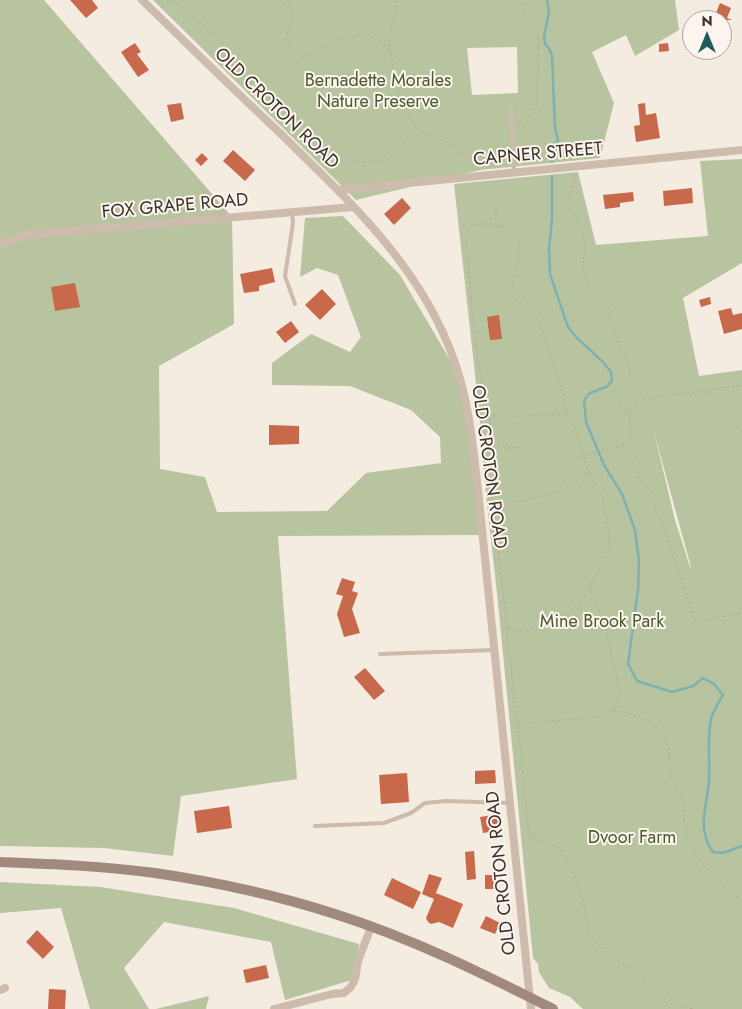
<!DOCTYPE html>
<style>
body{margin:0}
#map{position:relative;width:742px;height:1009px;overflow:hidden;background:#f4ebe1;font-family:Jost,sans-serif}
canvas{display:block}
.north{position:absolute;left:682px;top:10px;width:50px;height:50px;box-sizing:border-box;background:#fbf5ee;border:1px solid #aea6a0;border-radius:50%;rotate:0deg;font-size:14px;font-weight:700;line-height:20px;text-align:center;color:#3b302b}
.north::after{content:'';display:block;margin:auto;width:18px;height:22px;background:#1f5a5e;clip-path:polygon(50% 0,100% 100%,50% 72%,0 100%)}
</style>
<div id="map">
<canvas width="742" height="1009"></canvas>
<div class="north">N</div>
</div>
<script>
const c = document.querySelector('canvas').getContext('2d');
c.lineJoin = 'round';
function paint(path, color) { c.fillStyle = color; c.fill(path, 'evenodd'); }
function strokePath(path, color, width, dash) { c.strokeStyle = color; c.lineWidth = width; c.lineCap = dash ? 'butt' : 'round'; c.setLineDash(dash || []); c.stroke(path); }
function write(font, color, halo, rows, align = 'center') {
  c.font = font + ' Jost,sans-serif'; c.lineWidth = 4; c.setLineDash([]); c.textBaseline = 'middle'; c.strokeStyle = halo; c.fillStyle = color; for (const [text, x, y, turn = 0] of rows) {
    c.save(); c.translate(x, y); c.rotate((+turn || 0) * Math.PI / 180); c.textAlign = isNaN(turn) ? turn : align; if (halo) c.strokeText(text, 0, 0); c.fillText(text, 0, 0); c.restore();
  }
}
const green = new Path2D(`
 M 0,0 L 44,0 L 232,217 L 234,324 L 159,366 L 160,469 L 205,477 L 217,512 L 327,511 L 366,473 L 441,463 L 440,437 L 411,410 L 350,386 L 272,385 L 272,363 L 311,334 L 350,352 L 361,337 L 338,275 L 317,268 L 300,277 L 305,218 L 343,216 L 400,275 L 460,377 L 472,458 L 479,535 L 278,536 L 297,779 L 181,796 L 173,856 L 104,848 L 0,846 Z
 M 153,0 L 675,0 L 679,30 L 635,56 L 626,35 L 592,52 L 614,103 L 600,158 L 480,170 L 356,200 ZM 517,47 L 518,93 L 472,95 L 467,48 Z
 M 742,159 L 742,263 L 683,298 L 699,376 L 742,370 L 742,1009 L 583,1009 L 570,997 L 549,988 L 539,972 L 538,964 L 533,958 C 521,836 509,715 497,593 C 491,535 483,478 480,420 L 454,184 L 578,172 L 596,245 L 708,236 L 700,161 ZM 654,432 L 691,567 L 690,567 L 675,520 Z
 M 0,882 L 100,887 L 234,908 L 359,944 L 355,979 L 285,1000 L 271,942 L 164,922 L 124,968 L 149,1009 L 90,1009 L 61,908 L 0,913 Z
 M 209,996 L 206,1009 L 156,1009 Z`);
const stream = new Path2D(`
 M 547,0 L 549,13 L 544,36 L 545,44 L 549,48 L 552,56 L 555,129 L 558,140 L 551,153 L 552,162
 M 552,176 L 552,220 L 549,249 L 550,274 L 568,327 L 577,338 L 603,362 L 611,372 L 612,381 L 606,387 L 590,393 L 584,400 L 586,422 L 604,465 L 622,494 L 635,530 L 639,561 L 638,590 L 628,664 L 637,681 L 672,692 L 693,686 L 703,678 L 714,684 L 723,695 C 719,702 713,711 711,719 C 707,741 710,760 709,781 C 707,807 696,828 713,852 L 723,853 L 742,846`);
const building = new Path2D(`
 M 70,0 L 92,0 L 98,8 L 86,18 Z
 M 720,3 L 731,8 L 727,18 L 732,20 L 710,20 L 713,12 L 716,13 Z
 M 135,43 L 141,52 L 137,54 L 149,70 L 138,77 L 121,52 Z
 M 668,43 L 669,51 L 659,52 L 659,44 Z
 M 181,103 L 184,119 L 171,122 L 167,105 Z
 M 645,103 L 646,115 L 656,113 L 660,138 L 636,142 L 634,126 L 640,125 L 638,104 Z
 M 233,150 L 255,170 L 245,181 L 223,161 Z
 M 202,153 L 208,159 L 201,166 L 195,160 Z
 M 692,188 L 693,203 L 664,206 L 663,191 Z
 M 633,192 L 634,201 L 620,203 L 620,207 L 605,209 L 603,195 Z
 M 402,198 L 411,208 L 394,225 L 384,214 Z
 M 272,268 L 275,282 L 259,286 L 259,291 L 244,293 L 240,274 Z
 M 75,283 L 80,307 L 55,311 L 51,287 Z
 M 322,289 L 336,304 L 320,320 L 305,305 Z
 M 710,297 L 711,304 L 701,307 L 699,300 Z
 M 731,308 L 733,315 L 742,313 L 742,329 L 724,334 L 718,311 Z
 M 499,315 L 502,339 L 490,340 L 487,317 Z
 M 291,321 L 299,332 L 285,343 L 276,332 Z
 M 269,425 L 299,426 L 299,444 L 269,445 Z
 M 342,578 L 355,582 L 352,591 L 358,593 L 352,609 L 360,633 L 344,637 L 337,614 L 343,596 L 336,594 Z
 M 365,668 L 385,691 L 374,700 L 354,677 Z
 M 495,770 L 496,783 L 475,784 L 475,771 Z
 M 407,773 L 409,802 L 381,804 L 379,775 Z
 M 229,806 L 232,828 L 197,833 L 194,811 Z
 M 500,814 L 502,830 L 483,833 L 480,817 Z
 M 474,851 L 476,879 L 467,880 L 465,852 Z
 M 429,874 L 442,878 L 435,895 L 436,893 L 463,904 L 453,928 L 439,922 L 431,924 L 428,922 L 426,918 L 434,899 L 422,894 Z
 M 485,875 L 496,875 L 496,889 L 485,889 Z
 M 392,878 L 421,892 L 413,909 L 384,895 Z
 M 486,916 L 500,923 L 495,934 L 480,928 Z
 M 37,930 L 54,947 L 43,959 L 26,942 Z
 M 266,965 L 269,978 L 246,983 L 243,970 Z
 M 49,989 L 66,990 L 65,1009 L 48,1009 Z`);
const path = new Path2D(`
 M 172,0 L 219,38 L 229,62 L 255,87 L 292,114 L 311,130 L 323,143 L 338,153 L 359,162 L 387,161 L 408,138 L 417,129
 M 287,0 L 294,17 L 287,32 L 289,44 L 302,57 L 317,53 L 328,45 L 340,39 L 363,34 L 378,39 L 390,51
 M 397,0 L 397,5 L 389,39 L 395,79 L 400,97 L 417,129 L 456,147 L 465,159 L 507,155
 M 519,121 L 532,115 L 537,104 L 539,37 L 526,17 L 521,0
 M 574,175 L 574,182 L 569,195 L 572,210 L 582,230 L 585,246 L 583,266 L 587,284 L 607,304 L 620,347 L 629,365 L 630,372 C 626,380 616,393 619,402 C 621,407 626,411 630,414
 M 496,203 L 496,226 L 485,224 L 472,225 L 467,233 L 466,239 L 473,321 L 479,368 L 489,416 L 518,416 L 561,414 L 567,415 L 570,417 L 580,443 L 589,475 L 602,496 L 608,524 L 610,548 L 608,555 L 592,582 L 591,587 L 591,594 L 597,605 L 606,628 L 612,658 L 617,678 L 620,696 L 616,707 L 608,714 L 596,717 L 544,722 L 527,723 L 521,722 L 515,716 L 511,665 L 508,649 L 505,609 L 494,516 L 499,507 L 505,505 L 557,492 L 565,489 L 589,473
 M 496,226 C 502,227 510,228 515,232 C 528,245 512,277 511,292 L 520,303 L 532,311 L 540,325 L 562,389 L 564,401 L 567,410 L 564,413
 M 709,391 L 725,415 L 742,432
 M 489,417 C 494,442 492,451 522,447
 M 623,445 L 661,520 L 695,622 L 742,613
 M 578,457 L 617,447 C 623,445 627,442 631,436 L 629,416 L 632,409 L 645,399 L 742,385
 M 507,626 L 515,631 L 521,631 L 538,627 L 559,619 L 578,605 L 591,587
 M 614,710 C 633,714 660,721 667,742 C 671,753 668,766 671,777 C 673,784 679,790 682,797 C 684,804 683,812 684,820 C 685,830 690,843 695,852 C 705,872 726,887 742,902
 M 518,721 L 529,837 L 559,848 L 574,875 L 583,902 L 590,938 L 617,960 L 652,982 L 667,1003 L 694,1009`);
const service = new Path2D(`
 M 511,104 L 514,173
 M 292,212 L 293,223 L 285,276 L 295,304
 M 380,654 L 495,650
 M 315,826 L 384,823 L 411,813 L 425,803 L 446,801 L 510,803`);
const minor = new Path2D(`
 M 142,0 C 188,45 234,90 281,134 C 350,202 421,266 454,360 C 469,401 473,446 478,490 L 531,1009
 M 338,190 L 742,150
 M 0,244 L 22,236 L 37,234 L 353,207
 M 0,990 L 5,988
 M 274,1009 L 332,994 L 344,993 L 351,987 L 355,979 L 358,961 L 371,927`);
const secondary = new Path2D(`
 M 0,862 C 52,864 103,866 155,873 C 216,882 276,895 335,914 C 411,938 482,973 553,1009`);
const parkNames = [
 ["Bernadette Morales",378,82],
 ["Nature Preserve",378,103],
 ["Mine Brook Park",602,623],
 ["Dvoor Farm",632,839]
];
const streetNames = [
 ["OLD CROTON ROAD",276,109,44],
 ["CAPNER STREET",538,155,-5],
 ["FOX GRAPE ROAD",175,207,-5],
 ["OLD CROTON ROAD",488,467,82],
 ["OLD CROTON ROAD",502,873,-96]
];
paint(green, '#b8c4a0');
strokePath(stream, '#7fb0b2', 2.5);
paint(building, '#c8694b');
strokePath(path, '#b9a596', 1, [2.5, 2.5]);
strokePath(service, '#cdbbac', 4);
strokePath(minor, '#cdbbac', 8);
strokePath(secondary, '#a18a7d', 10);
write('18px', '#4a5a2e', '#fbf5ee', parkNames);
write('18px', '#3b302b', '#fbf5ee', streetNames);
</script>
